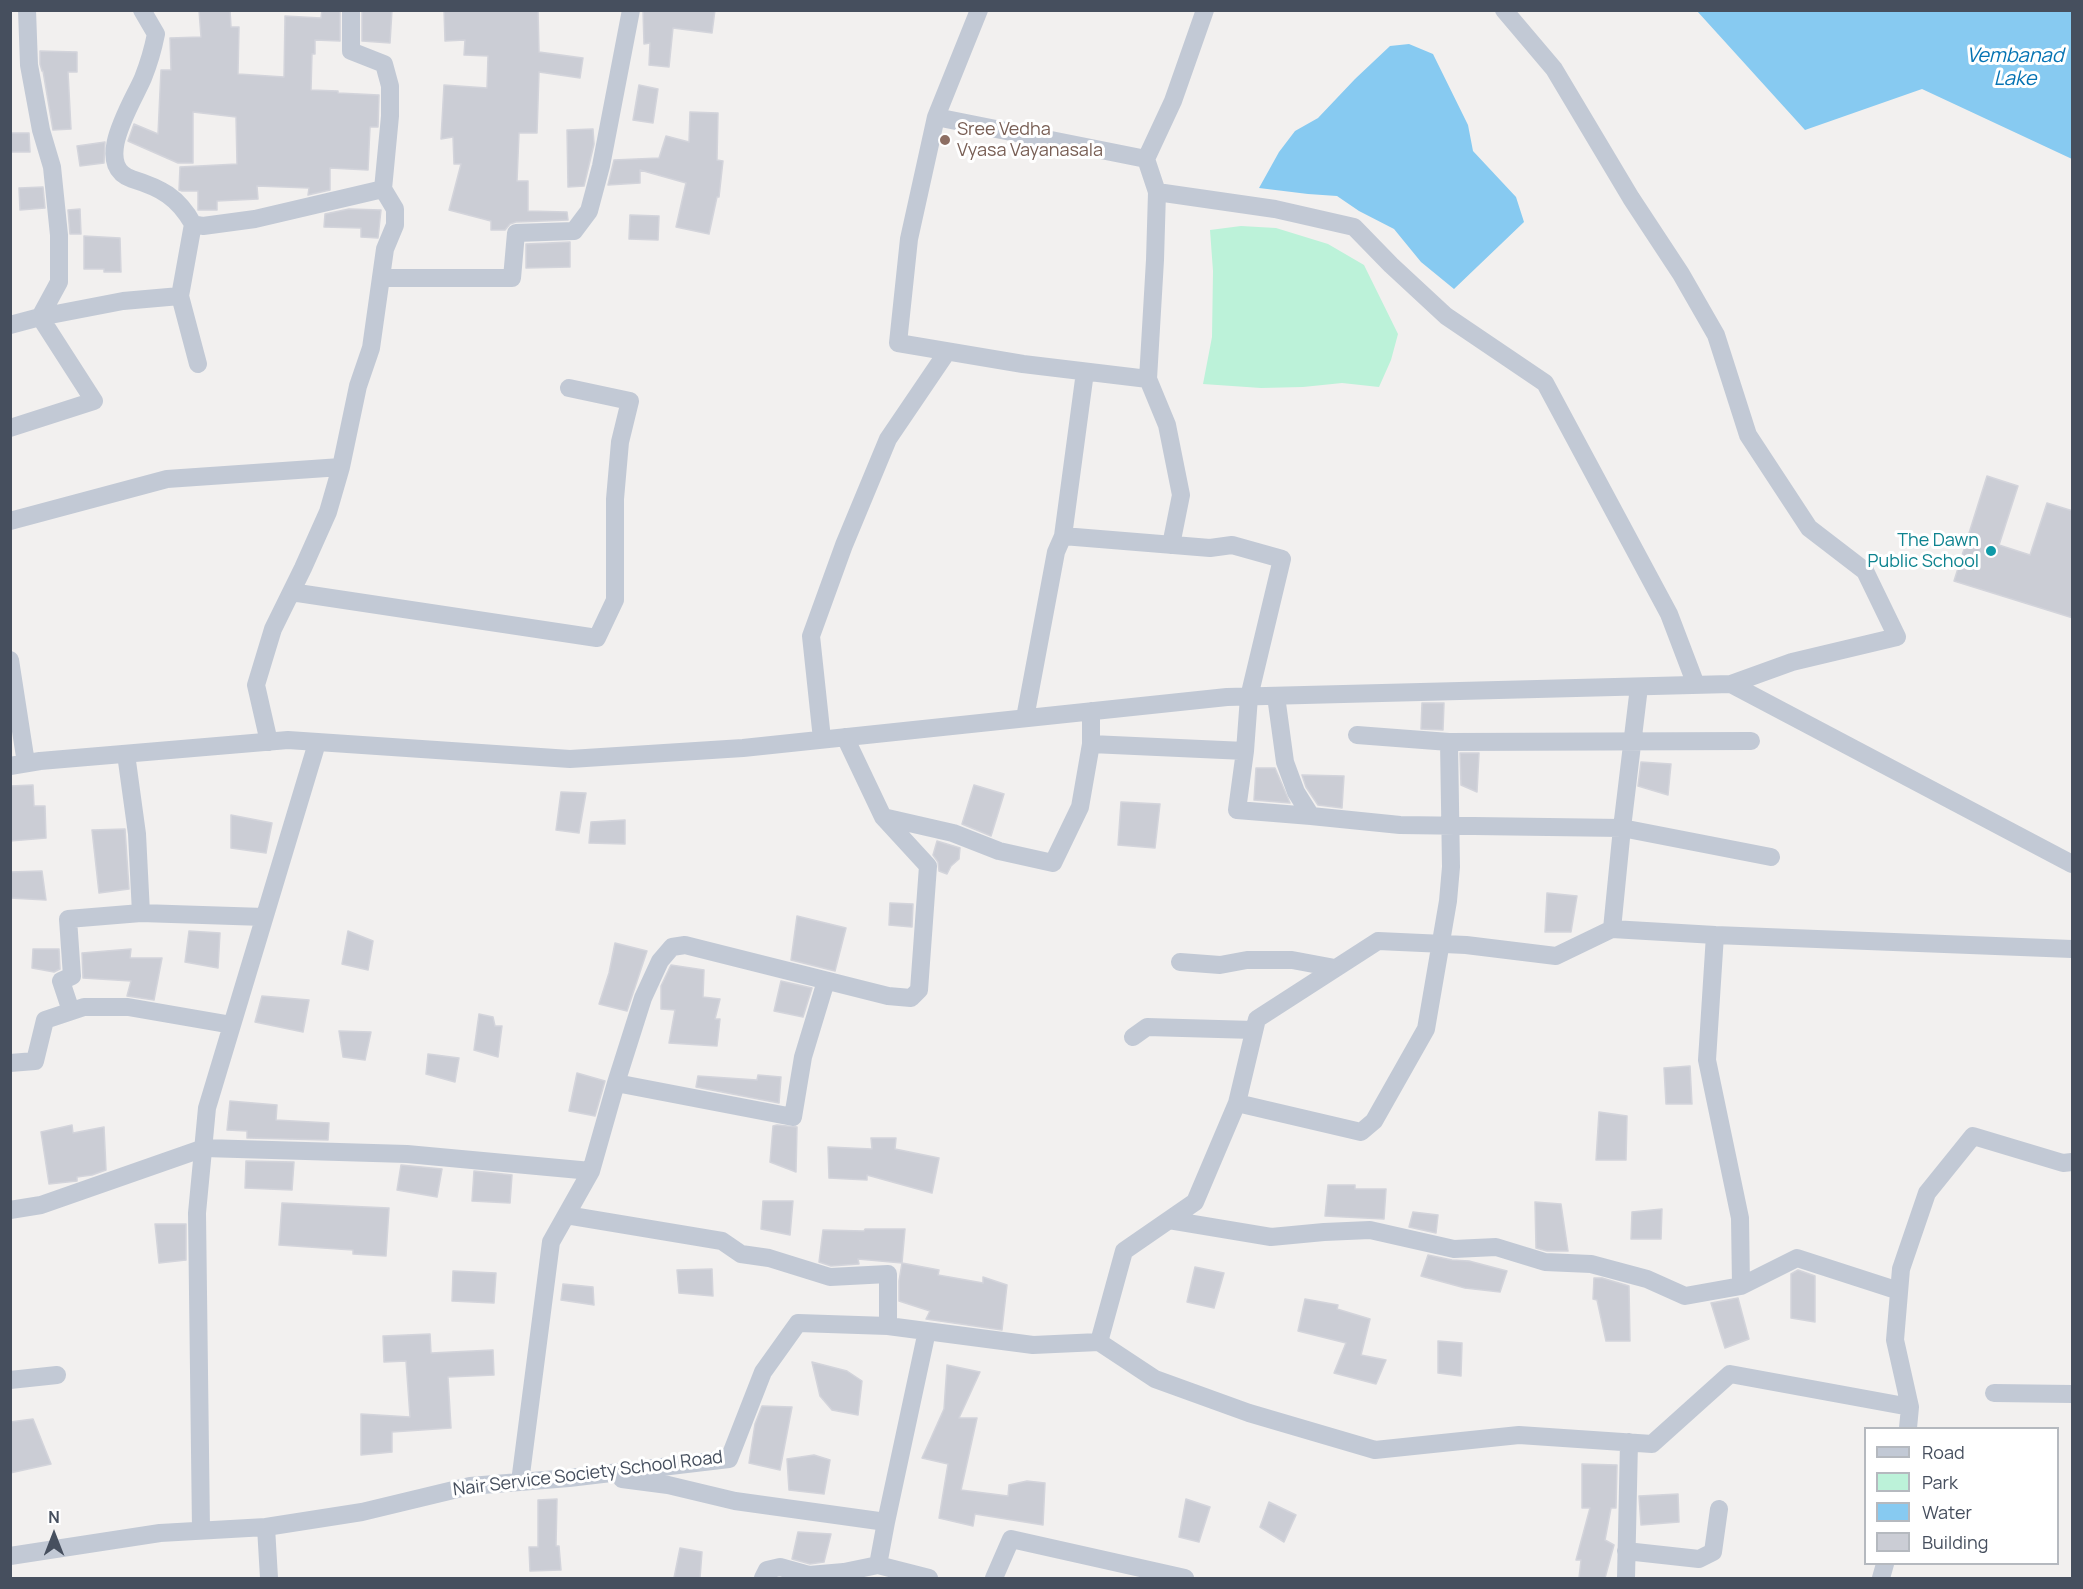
<!DOCTYPE html>
<style>
body{margin:0}
#map{position:relative;width:2083px;height:1589px;overflow:hidden;background:#f2f0ef;font-family:Manrope,sans-serif}
canvas{display:block}
.frame{position:absolute;inset:0;border:12px solid #464f5e;pointer-events:none}
.legend{position:absolute;left:1864px;top:1427px;width:195px;height:138px;box-sizing:border-box;background:#fff;border:2px solid #b5b9bf;margin:0;padding:8px 10px;list-style:none;font-size:18px;color:#464f5e}
.legend li{display:flex;align-items:center;gap:12px;height:30px}
.legend b{width:30px;border:2px solid #b5b9bf}
.north{position:absolute;left:24px;top:1505px;width:60px;height:60px;-webkit-text-stroke:4px #fff;paint-order:stroke;rotate:0deg;font-size:16px;font-weight:700;line-height:24px;text-align:center;color:#464f5e}
.north::after{content:'';display:block;margin:auto;width:21px;height:27px;background:#464f5e;clip-path:polygon(50% 0,100% 100%,50% 72%,0 100%)}
</style>
<div id="map">
<canvas width="2083" height="1589"></canvas>
<div class="frame"></div>
<ul class="legend">
<li><b style="height:8px;background:#c2c9d5"></b>Road</li>
<li><b style="height:16px;background:#bcf2d9"></b>Park</li>
<li><b style="height:16px;background:#87caf1"></b>Water</li>
<li><b style="height:16px;background:#cbcdd5"></b>Building</li>
</ul>
<div class="north">N</div>
</div>
<script>
const c = document.querySelector('canvas').getContext('2d');
c.lineJoin = 'round';
function paint(path, color) { c.fillStyle = color; c.fill(path, 'evenodd'); }
function strokePath(path, color, width, dash) { c.strokeStyle = color; c.lineWidth = width; c.lineCap = dash ? 'butt' : 'round'; c.setLineDash(dash || []); c.stroke(path); }
function write(font, color, halo, rows, align = 'center') {
  c.font = font + ' Manrope,sans-serif'; c.lineWidth = 6; c.setLineDash([]); c.textBaseline = 'middle'; c.strokeStyle = halo; c.fillStyle = color; for (const [text, x, y, turn = 0] of rows) {
    c.save(); c.translate(x, y); c.rotate((+turn || 0) * Math.PI / 180); c.textAlign = isNaN(turn) ? turn : align; if (halo) c.strokeText(text, 0, 0); c.fillText(text, 0, 0); c.restore();
  }
}
const green = new Path2D(`
 M 1241,226 L 1276,228 L 1328,244 L 1364,265 L 1398,334 L 1391,360 L 1379,387 L 1342,383 L 1303,387 L 1261,388 L 1203,384 L 1212,337 L 1213,271 L 1210,230 Z`);
const water = new Path2D(`
 M 1697,11 L 2072,11 L 2072,159 L 1922,89 L 1805,130 Z
 M 1409,44 L 1433,54 L 1468,125 L 1473,151 L 1516,197 L 1524,222 L 1454,289 L 1421,262 L 1394,229 L 1359,211 L 1337,196 L 1308,194 L 1259,188 L 1279,152 L 1295,131 L 1318,118 L 1355,79 L 1390,46 Z`);
const building = new Path2D(`
 M 199,10 L 230,10 L 231,27 L 239,27 L 238,74 L 284,77 L 285,16 L 321,18 L 322,10 L 340,10 L 340,41 L 315,40 L 315,54 L 312,54 L 311,90 L 338,91 L 338,93 L 379,95 L 378,127 L 370,127 L 368,170 L 330,168 L 330,190 L 308,195 L 309,188 L 257,186 L 258,199 L 217,201 L 217,210 L 198,210 L 198,191 L 182,191 L 179,190 L 180,167 L 237,164 L 236,117 L 193,112 L 193,163 L 178,163 L 128,141 L 134,124 L 158,134 L 161,70 L 171,70 L 170,38 L 201,37 Z
 M 362,10 L 392,10 L 390,43 L 362,41 Z
 M 444,10 L 538,10 L 539,52 L 583,58 L 580,78 L 539,72 L 537,133 L 519,133 L 517,181 L 528,181 L 528,211 L 567,212 L 568,220 L 516,222 L 510,224 L 505,230 L 491,230 L 491,221 L 449,210 L 461,164 L 454,164 L 453,137 L 441,139 L 444,85 L 487,88 L 488,56 L 464,55 L 465,40 L 445,41 Z
 M 643,10 L 715,10 L 712,33 L 673,28 L 669,67 L 649,65 L 650,43 L 644,44 Z
 M 40,51 L 77,52 L 77,72 L 68,72 L 71,129 L 53,130 L 43,71 L 42,71 L 40,64 Z
 M 639,85 L 658,89 L 653,123 L 633,120 Z
 M 690,112 L 718,113 L 717,160 L 723,161 L 719,197 L 717,197 L 709,234 L 676,227 L 686,183 L 640,170 L 640,183 L 608,185 L 614,160 L 659,158 L 666,136 L 689,142 Z
 M 593,129 L 594,144 L 584,186 L 568,187 L 567,130 Z
 M 10,133 L 29,133 L 30,152 L 10,152 Z
 M 105,142 L 104,163 L 80,166 L 77,146 Z
 M 43,187 L 45,208 L 20,210 L 19,188 Z
 M 80,209 L 81,234 L 70,234 L 68,210 Z
 M 349,209 L 381,210 L 378,238 L 361,237 L 361,228 L 324,227 L 325,214 Z
 M 630,215 L 659,216 L 658,240 L 629,239 Z
 M 84,236 L 120,238 L 121,272 L 104,272 L 104,269 L 84,269 Z
 M 570,242 L 570,267 L 526,268 L 526,244 Z
 M 1987,476 L 2018,486 L 1999,545 L 2030,555 L 2047,503 L 2073,511 L 2073,618 L 1954,581 Z
 M 1422,703 L 1444,703 L 1443,730 L 1421,729 Z
 M 1460,753 L 1479,753 L 1477,792 L 1461,785 Z
 M 1641,762 L 1671,764 L 1668,795 L 1638,786 Z
 M 1256,768 L 1275,768 L 1290,803 L 1254,800 Z
 M 1302,775 L 1344,776 L 1342,808 L 1318,805 L 1306,787 Z
 M 33,785 L 34,806 L 45,806 L 46,838 L 10,841 L 10,786 Z
 M 974,785 L 1004,794 L 991,836 L 962,824 Z
 M 561,792 L 586,793 L 579,833 L 556,830 Z
 M 1121,802 L 1160,804 L 1155,848 L 1118,845 Z
 M 231,815 L 272,823 L 266,853 L 231,848 Z
 M 625,820 L 625,844 L 589,843 L 591,822 Z
 M 125,829 L 129,889 L 99,893 L 92,830 Z
 M 937,841 L 960,848 L 959,859 L 951,866 L 947,874 L 939,871 L 938,862 L 933,855 Z
 M 42,871 L 46,900 L 10,898 L 10,872 Z
 M 1547,893 L 1577,896 L 1571,932 L 1545,932 Z
 M 890,903 L 913,904 L 912,927 L 889,925 Z
 M 797,916 L 846,928 L 835,971 L 791,960 Z
 M 189,931 L 220,933 L 218,968 L 185,962 Z
 M 348,931 L 373,941 L 368,970 L 342,964 Z
 M 615,943 L 647,951 L 627,1011 L 599,1004 L 609,973 Z
 M 33,949 L 59,949 L 60,969 L 54,972 L 32,968 Z
 M 131,949 L 130,958 L 162,958 L 154,1000 L 127,996 L 131,981 L 83,978 L 82,953 Z
 M 671,965 L 704,970 L 703,997 L 720,999 L 715,1019 L 720,1019 L 717,1046 L 669,1043 L 675,1010 L 661,1009 L 661,986 Z
 M 781,981 L 812,988 L 803,1017 L 774,1011 Z
 M 262,996 L 309,1000 L 303,1032 L 255,1022 Z
 M 479,1014 L 493,1017 L 495,1026 L 502,1026 L 498,1057 L 474,1050 Z
 M 339,1031 L 371,1032 L 365,1060 L 343,1057 Z
 M 428,1054 L 459,1058 L 455,1082 L 426,1074 Z
 M 1690,1066 L 1692,1104 L 1666,1104 L 1664,1068 Z
 M 577,1073 L 605,1081 L 595,1116 L 569,1111 Z
 M 758,1075 L 781,1077 L 779,1103 L 696,1087 L 698,1076 L 757,1080 Z
 M 230,1101 L 277,1105 L 276,1120 L 329,1123 L 328,1140 L 247,1138 L 247,1131 L 227,1130 Z
 M 1599,1112 L 1627,1116 L 1626,1160 L 1596,1160 Z
 M 72,1125 L 73,1133 L 104,1127 L 106,1170 L 92,1175 L 77,1177 L 77,1181 L 49,1184 L 41,1132 Z
 M 777,1125 L 797,1127 L 796,1172 L 770,1162 L 773,1126 Z
 M 871,1138 L 896,1138 L 895,1149 L 939,1158 L 932,1193 L 867,1175 L 867,1180 L 829,1178 L 828,1147 L 872,1149 Z
 M 246,1161 L 294,1162 L 292,1190 L 245,1188 Z
 M 401,1165 L 442,1169 L 437,1197 L 397,1190 Z
 M 474,1171 L 512,1175 L 510,1203 L 472,1201 Z
 M 1328,1185 L 1355,1185 L 1355,1189 L 1386,1189 L 1384,1219 L 1325,1216 Z
 M 763,1201 L 793,1201 L 790,1235 L 761,1229 Z
 M 1535,1202 L 1561,1204 L 1568,1251 L 1547,1251 L 1536,1248 Z
 M 282,1203 L 389,1208 L 386,1256 L 353,1254 L 353,1250 L 279,1245 Z
 M 1662,1209 L 1661,1239 L 1631,1239 L 1632,1212 Z
 M 1413,1212 L 1438,1215 L 1436,1233 L 1409,1227 Z
 M 155,1224 L 186,1224 L 186,1260 L 159,1263 Z
 M 865,1229 L 905,1229 L 902,1263 L 858,1259 L 859,1264 L 831,1266 L 819,1262 L 823,1230 L 864,1231 Z
 M 1428,1255 L 1452,1260 L 1469,1261 L 1507,1271 L 1500,1292 L 1465,1288 L 1421,1276 Z
 M 902,1263 L 939,1270 L 938,1275 L 983,1283 L 983,1277 L 1007,1285 L 1002,1330 L 926,1319 L 930,1311 L 899,1301 L 899,1281 Z
 M 1195,1267 L 1224,1273 L 1214,1308 L 1187,1302 Z
 M 712,1269 L 713,1296 L 679,1293 L 677,1270 Z
 M 1798,1270 L 1815,1276 L 1815,1322 L 1791,1318 L 1791,1274 Z
 M 453,1271 L 496,1273 L 494,1303 L 452,1301 Z
 M 1594,1278 L 1602,1278 L 1629,1286 L 1630,1341 L 1606,1341 L 1597,1300 L 1593,1299 Z
 M 563,1284 L 593,1287 L 594,1305 L 561,1300 Z
 M 1738,1298 L 1749,1339 L 1725,1348 L 1711,1303 Z
 M 1305,1299 L 1338,1305 L 1337,1309 L 1370,1319 L 1361,1355 L 1386,1360 L 1376,1384 L 1334,1373 L 1346,1343 L 1298,1331 Z
 M 430,1334 L 431,1353 L 493,1350 L 494,1375 L 448,1377 L 451,1428 L 392,1432 L 392,1452 L 361,1455 L 361,1414 L 410,1417 L 406,1361 L 384,1362 L 383,1336 Z
 M 1438,1341 L 1462,1343 L 1461,1376 L 1438,1373 Z
 M 812,1362 L 847,1371 L 862,1381 L 858,1415 L 832,1410 L 820,1396 Z
 M 947,1365 L 980,1372 L 959,1418 L 977,1418 L 961,1490 L 1008,1496 L 1009,1485 L 1027,1481 L 1045,1483 L 1043,1525 L 975,1514 L 973,1526 L 939,1518 L 948,1464 L 922,1458 L 944,1409 Z
 M 762,1406 L 792,1407 L 780,1470 L 749,1463 L 755,1424 Z
 M 33,1419 L 51,1464 L 10,1473 L 10,1422 Z
 M 814,1455 L 830,1460 L 824,1494 L 789,1490 L 787,1459 Z
 M 1582,1464 L 1617,1465 L 1616,1508 L 1611,1508 L 1605,1540 L 1614,1545 L 1605,1578 L 1579,1578 L 1581,1560 L 1576,1560 L 1590,1508 L 1582,1508 Z
 M 1678,1494 L 1679,1522 L 1641,1525 L 1639,1496 Z
 M 557,1499 L 556,1546 L 559,1546 L 561,1570 L 530,1571 L 529,1547 L 538,1547 L 538,1500 Z
 M 1186,1499 L 1210,1507 L 1199,1542 L 1179,1537 Z
 M 1269,1502 L 1296,1515 L 1284,1542 L 1260,1527 Z
 M 798,1532 L 831,1534 L 824,1562 L 810,1564 L 792,1559 Z
 M 680,1548 L 702,1552 L 700,1578 L 674,1578 Z`);
const street = new Path2D(`
 M 142,10 L 156,34 C 153,49 149,63 143,78 C 133,102 91,165 132,179 C 161,188 178,197 193,224 L 203,226 L 255,219 L 383,189 L 395,209 L 395,225 L 385,249 L 371,348 L 358,386 L 341,467 L 328,512 L 303,568 L 273,629 L 256,685 L 269,742
 M 351,10 L 351,51 L 384,64 L 390,86 L 390,116 L 383,189
 M 979,10 L 936,117 L 909,239 L 898,343 L 1023,364 L 1148,379 L 1155,260 L 1157,192 L 1275,209 L 1354,227 L 1391,265 L 1446,316 L 1545,383 L 1669,614 L 1696,685
 M 936,117 L 1146,159
 M 1157,192 L 1146,159 L 1173,101 L 1205,10
 M 193,224 L 180,296 L 198,364
 M 381,278 L 512,278 L 516,233 L 574,231 L 589,211 L 601,166 L 631,10
 M 10,325 L 40,317 L 59,282 L 59,235 L 52,167 L 41,130 L 29,65 L 27,10
 M 1148,379 L 1167,425 L 1181,495 L 1171,545
 M 10,428 L 94,401 L 40,317 L 123,301 L 180,296
 M 10,521 L 167,479 L 341,467
 M 1063,536 L 1210,548 L 1232,545 L 1282,559 L 1249,697 L 1245,751
 M 291,592 L 597,638 L 615,600 L 615,499 L 620,442 L 630,401 L 569,388
 M 10,660 L 26,763
 M 1731,684 L 2072,864
 M 1639,687 L 1622,828 L 1771,857
 M 1276,696 L 1285,762 L 1296,792 L 1311,816 L 1400,825 L 1622,828 L 1612,929
 M 1025,718 L 1056,552 L 1063,536 L 1085,372
 M 1357,735 L 1449,742 L 1751,741
 M 822,739 L 811,636 L 844,545 L 888,439 L 947,352
 M 1091,744 L 1245,751 L 1237,810 L 1311,816
 M 126,754 L 137,834 L 141,913 L 264,917
 M 10,766 L 40,761 L 288,740 L 570,759 L 743,748 L 1227,697 L 1731,684 L 1792,662 L 1897,637 L 1865,571 L 1809,528 L 1748,435 L 1716,335 L 1681,274 L 1631,198 L 1554,69 L 1504,10
 M 883,817 L 953,833 L 999,851 L 1053,863 L 1080,807 L 1091,744 L 1091,711
 M 1715,935 L 1707,1060 L 1740,1218 L 1741,1286
 M 1180,962 L 1220,965 L 1247,960 L 1292,960 L 1335,968
 M 71,1011 L 61,981 L 72,976 L 68,919 L 141,913
 M 1133,1037 L 1147,1027 L 1254,1030
 M 10,1063 L 35,1061 L 45,1020 L 84,1007 L 128,1007 L 232,1025
 M 616,1083 L 793,1117 L 803,1057 L 826,981
 M 1237,1103 L 1361,1132 L 1374,1121 L 1426,1029 L 1448,901 L 1451,867 L 1449,742
 M 10,1210 L 41,1205 L 204,1148 L 407,1154 L 591,1171
 M 566,1215 L 722,1241 L 741,1254 L 769,1258 L 830,1277 L 888,1274 L 888,1326
 M 1169,1220 L 1271,1237 L 1324,1232 L 1370,1230 L 1454,1249 L 1496,1247 L 1545,1262 L 1591,1264 L 1647,1279 L 1685,1296 L 1741,1286 L 1797,1258 L 1899,1291
 M 1099,1342 L 1155,1379 L 1249,1413 L 1375,1450 L 1519,1435 L 1652,1444 L 1730,1374 L 1910,1407 L 1895,1340 L 1901,1269 L 1927,1193 L 1973,1136 L 2063,1163 L 2072,1162
 M 10,1380 L 57,1375
 M 1994,1393 L 2072,1394
 M 1908,1428 L 1910,1407
 M 622,1479 L 668,1485 L 735,1501 L 886,1522 L 927,1331
 M 520,1482 L 551,1242 L 591,1171 L 616,1083 L 643,998 L 660,961 L 672,947 L 685,945 L 888,996 L 911,998 L 919,990 L 928,866 L 883,817 L 845,737
 M 886,1522 L 878,1565 L 929,1578
 M 201,1530 L 197,1213 L 207,1108 L 317,743
 M 1626,1551 L 1699,1559 L 1713,1552 L 1719,1509
 M 10,1556 L 160,1533 L 266,1527
 M 269,1578 L 266,1527 L 362,1512 L 470,1486 L 569,1478 L 729,1459 L 763,1372 L 798,1323 L 888,1326 L 1033,1345 L 1099,1342 L 1124,1251 L 1195,1202 L 1237,1103 L 1257,1019 L 1378,941 L 1466,945 L 1556,956 L 1612,929 L 1715,935 L 2072,949
 M 763,1578 L 767,1570 L 780,1567 L 809,1575 L 844,1572 L 878,1565
 M 994,1578 L 1011,1539 L 1185,1578
 M 1626,1578 L 1629,1442
 M 1881,1578 L 1885,1564`);
const markers = [
 [945,140,6,"#8d6e63"],
 [1991,551,6,"#0f9aa8"]
];
const educationNames = [
 ["Sree Vedha",957,130],
 ["Vyasa Vayanasala",957,151]
];
const cultureNames = [
 ["The Dawn",1979,541],
 ["Public School",1979,562]
];
const streetNames = [
 ["Nair Service Society School Road",588,1474,-7]
];
const waterNames = [
 ["Vembanad",2015,56],
 ["Lake",2015,79]
];
paint(green, '#bcf2d9');
paint(water, '#87caf1');
paint(building, '#cbcdd5');
strokePath(building, '#d3d4db', 1.5);
strokePath(street, '#c2c9d5', 18);
for (const [x, y, r, color] of markers) { const dot = new Path2D(); dot.arc(x, y, r, 0, 2 * Math.PI); c.fillStyle = color; c.fill(dot); strokePath(dot, '#fff', 2); }
write('18px', '#785e54', '#fff', educationNames, 'left');
write('18px', '#0d838f', '#fff', cultureNames, 'right');
write('18px', '#464f5e', '#fff', streetNames);
write('italic 20px', '#0573b3', '#fff', waterNames);
</script>
